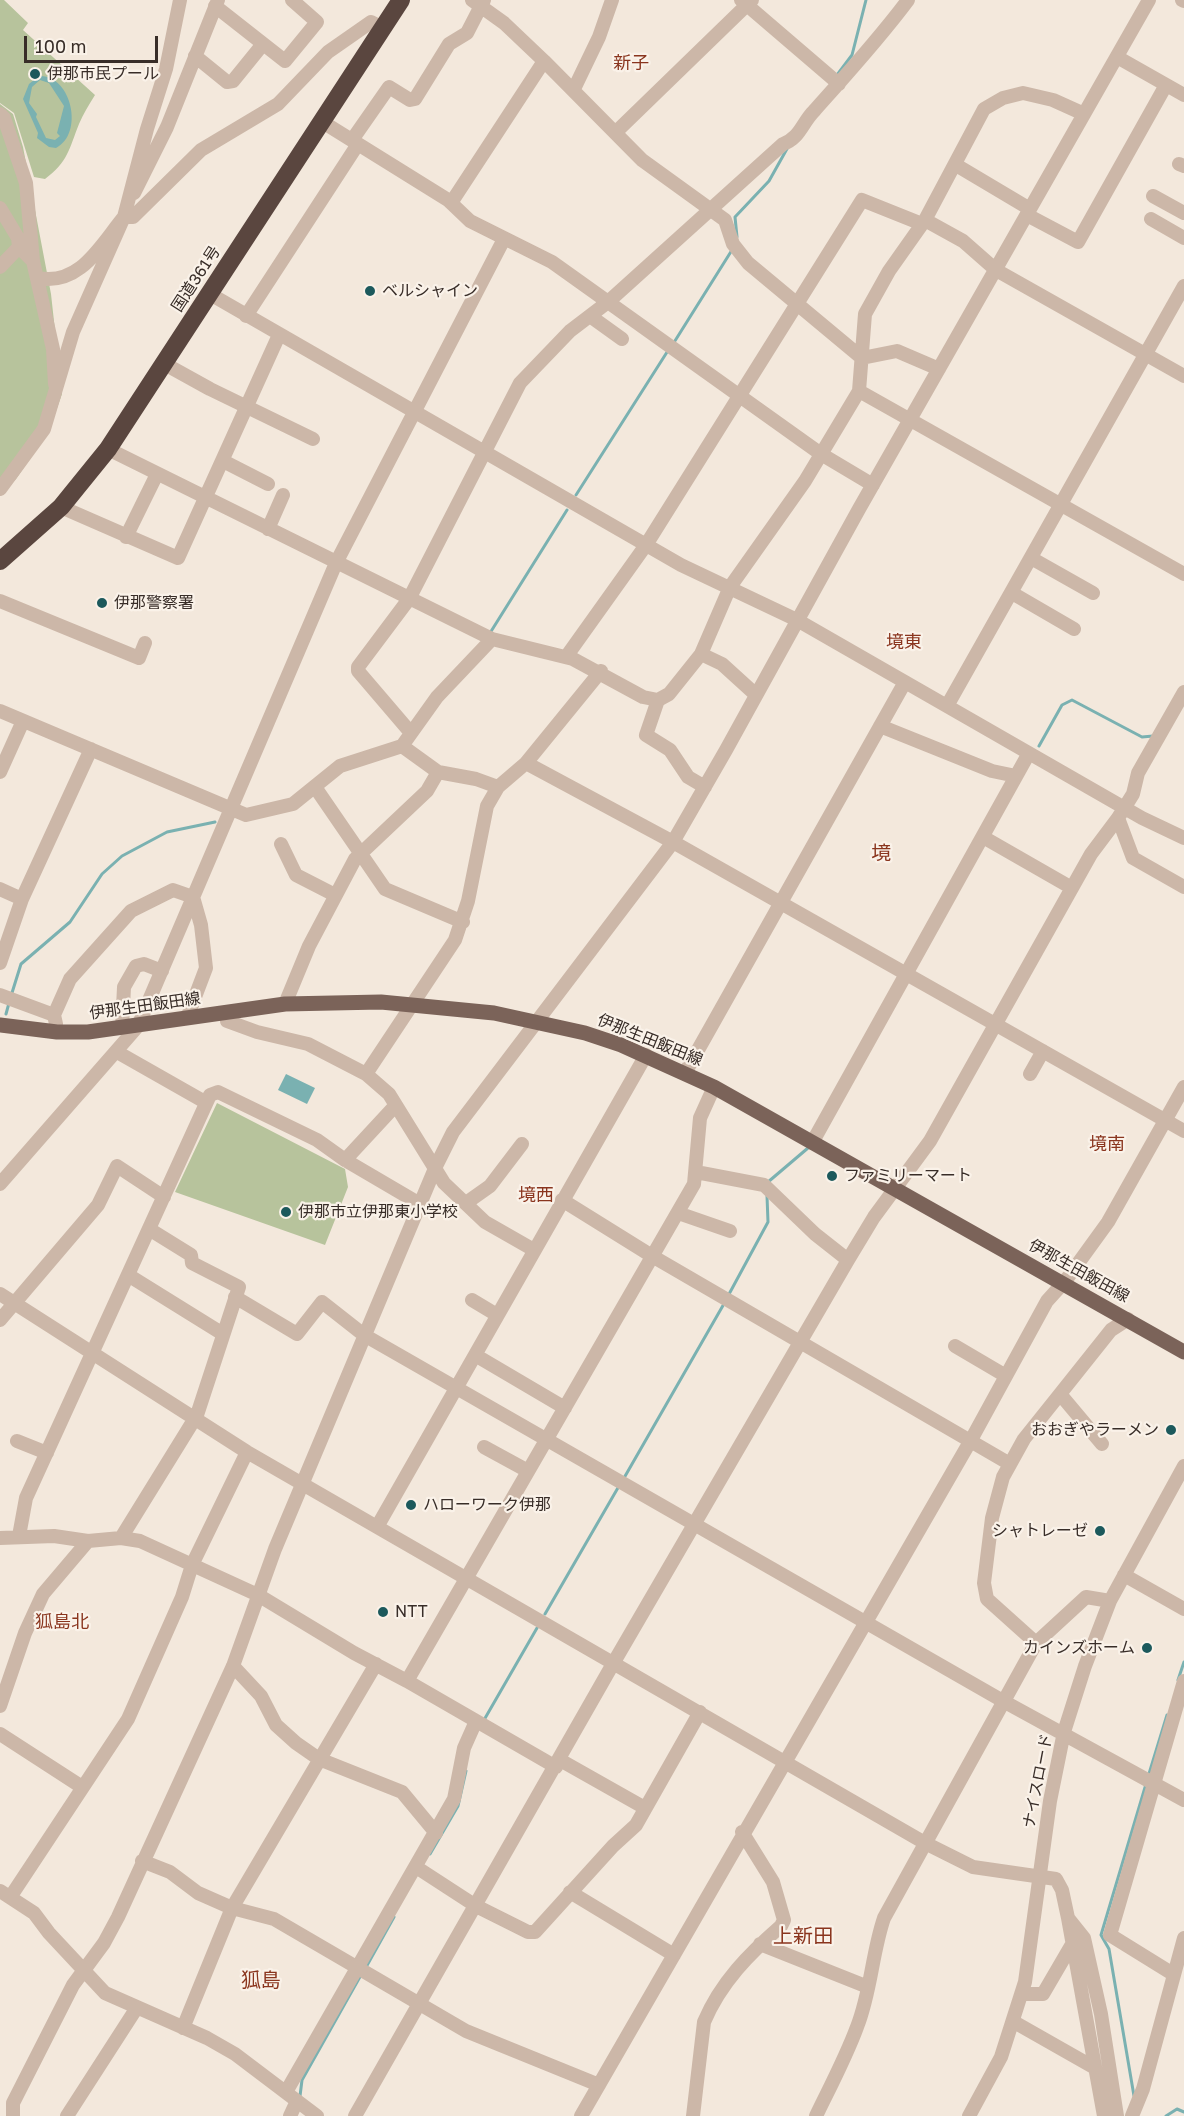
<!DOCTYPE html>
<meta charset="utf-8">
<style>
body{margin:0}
#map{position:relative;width:1184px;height:2116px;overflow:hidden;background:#f3e8dc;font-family:"Golos Text",sans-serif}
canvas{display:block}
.scale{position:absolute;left:24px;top:36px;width:134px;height:27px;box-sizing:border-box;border:3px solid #382d28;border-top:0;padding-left:8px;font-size:18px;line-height:21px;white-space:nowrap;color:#382d28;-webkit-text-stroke:4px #faf2e9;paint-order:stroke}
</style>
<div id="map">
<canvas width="1184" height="2116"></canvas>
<div class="scale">100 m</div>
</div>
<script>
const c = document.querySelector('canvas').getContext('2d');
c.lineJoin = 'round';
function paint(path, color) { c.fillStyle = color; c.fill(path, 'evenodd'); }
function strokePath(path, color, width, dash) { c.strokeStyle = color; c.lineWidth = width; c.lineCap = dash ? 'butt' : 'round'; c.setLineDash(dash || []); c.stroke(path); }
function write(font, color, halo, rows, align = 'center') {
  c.font = font + ' "Golos Text","Noto Sans JP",sans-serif'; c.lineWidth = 4.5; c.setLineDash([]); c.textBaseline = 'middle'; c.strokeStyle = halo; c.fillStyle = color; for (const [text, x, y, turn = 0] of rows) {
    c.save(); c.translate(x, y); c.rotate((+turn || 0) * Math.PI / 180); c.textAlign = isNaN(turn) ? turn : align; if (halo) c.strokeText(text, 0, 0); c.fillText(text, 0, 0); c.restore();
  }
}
const green = new Path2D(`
 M 0,0 L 4,0 L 28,23 L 23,30 L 95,95 C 89,105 83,114 79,124 C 69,149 68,162 45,179 L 34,177 L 14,113 L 0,103 Z
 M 0,104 L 13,114 L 23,147 L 51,294 L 62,394 L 49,431 L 16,479 L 0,496 Z
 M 217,1103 L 345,1169 L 348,1187 L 325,1245 L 175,1192 Z`);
const water = new Path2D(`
 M 39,76 C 71,74 85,133 56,148 L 49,147 L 37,138 L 38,133 L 23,99 L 29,84 ZM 40,80 L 49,83 L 64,106 L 57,133 L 60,136 L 55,140 L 46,138 L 36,117 L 37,114 L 29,103 L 32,87 Z
 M 286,1074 L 315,1088 L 307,1104 L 278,1090 Z`);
const stream = new Path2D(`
 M 837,75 L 852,55 L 866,0
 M 737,237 L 735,217 L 769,181 L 788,147
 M 673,344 L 732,250
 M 576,495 L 669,349
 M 490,633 L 567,510
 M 1039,746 L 1062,705 L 1072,700 L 1142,737 L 1153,736
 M 11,996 L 21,964 L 70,922 L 102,874 L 122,856 L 167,832 L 215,822
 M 6,1014 L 9,1003
 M 768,1182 L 808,1148
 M 728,1296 L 768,1222 L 767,1196
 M 624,1478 L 725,1302
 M 545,1614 L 619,1486
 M 1178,1680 L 1184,1662
 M 484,1720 L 537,1628
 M 1148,1777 L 1167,1715
 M 430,1854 L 458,1806 L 466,1771
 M 365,1969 L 394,1917
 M 300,2096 L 302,2080 L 361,1975
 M 1134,2096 L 1109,1949 L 1101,1935 L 1146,1784
 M 1166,2116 L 1177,2109 L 1184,2112`);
const minor = new Path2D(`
 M 472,0 L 504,23 L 544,61 L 642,160 L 725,220 L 733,244 L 748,263 L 862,358
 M 741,0 L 839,84
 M 1182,0 L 1184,1
 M 215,6 L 285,61 L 317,22 L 292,0
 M 195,56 L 227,82 L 233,81 L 263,44
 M 1117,57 L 1184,95
 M 574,89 L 599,37 L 612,0
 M 0,114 L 4,118 L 26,183 L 33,261 L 53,349 L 55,384
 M 321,121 L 448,200 L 470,221 L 552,262 L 821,454 L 873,485
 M 616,132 L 752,0
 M 352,140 L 389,87 L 410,100 L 415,99 L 449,44 L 467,33 L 484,0
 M 1179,164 L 1184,166
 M 956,165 L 1030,209
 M 134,193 L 167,127 L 218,0
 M 1153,196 L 1184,213
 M 451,203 L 544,61
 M 0,208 L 18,238 L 19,247 L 33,261
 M 1027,215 L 1078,242 L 1166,85
 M 1151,219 L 1184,238
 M 925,220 L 963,241 L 996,270 L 1184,376
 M 0,267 L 19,247
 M 38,278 C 80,286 100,246 124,217 L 133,217 L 201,150 L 278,104 L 328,52 L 371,22 L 383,28
 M 210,294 L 681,565 L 797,620 L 1142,818 L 1184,838
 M 246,316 L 358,144
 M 590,316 L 622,339
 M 862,358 L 897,351 L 939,369
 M 163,363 L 210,389 L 313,439
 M 859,391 L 1184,574
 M 108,449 L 492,639 L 573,659 L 643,697 L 658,700 L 646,735 L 670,750 L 688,777 L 705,787
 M 223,461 L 268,484
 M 0,489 L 44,429 L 73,332 L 124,217 L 147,129 L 166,69 L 180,0
 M 61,507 L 178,558 L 279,335
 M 268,529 L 283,495
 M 126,537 L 157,474
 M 1031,558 L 1093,593
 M 1012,593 L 1074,629
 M 0,601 L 139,658 L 145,643
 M 701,654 L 722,664 L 755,694
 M 566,657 L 646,545 L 862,200 L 922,224
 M 1184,692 L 1138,773 L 1133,794 L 1118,818 L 1133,858 L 1184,887
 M 658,700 L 669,694 L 701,654 L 730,587 L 805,481 L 859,391 L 865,314 L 889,271 L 925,220 L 984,109 L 1003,98 L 1023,93 L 1053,100 L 1084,114
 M 947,706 L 1184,286
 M 0,711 L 246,815 L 293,804 L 340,766 L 402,746 L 437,697 L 492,639
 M 880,726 L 992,771 L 1016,776
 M 411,733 L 358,671 L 358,667 L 409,599 L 520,383 L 570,331 L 608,302 L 783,144 C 800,138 802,123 814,111 C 846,75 879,39 908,0
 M 402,746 L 438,772 L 476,779 L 498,787
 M 526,763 L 601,671
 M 0,772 L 23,721
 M 315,787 L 385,889 L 463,922
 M 983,837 L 1072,888
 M 281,844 L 296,875 L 335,895
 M 0,889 L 22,899
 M 0,963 L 22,899 L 91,749
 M 0,995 L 54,1015 L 56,1024
 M 285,1004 L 309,946 L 355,859 L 427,791 L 438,772
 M 227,1013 L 227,1021 L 257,1032 L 308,1044 L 366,1074 L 389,1094 L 444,1183 L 485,1222 L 534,1250
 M 54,1015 L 70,979 L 131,911 L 173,890 L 193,897 L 201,925 L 206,968 L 187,1018
 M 122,1028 L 124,987 L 136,966 L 144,964 L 162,971
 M 117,1052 L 205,1102
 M 685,1073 L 905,682
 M 366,1074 L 455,940 L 468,901 L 487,806 L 498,787 L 526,763 L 673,842 L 1184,1131
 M 1030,1074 L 1043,1051
 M 812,1143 L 1029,753
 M 345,1160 L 395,1106
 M 696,1172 L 764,1185 L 815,1234 L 848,1260
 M 0,1184 L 138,1026 L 336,563 L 504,239
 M 562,1200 L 652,1256 L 1010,1464
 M 466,1203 L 490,1186 L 522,1144
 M 678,1213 L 730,1231
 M 128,1275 L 223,1334
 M 0,1294 L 247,1452 L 925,1843 L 973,1867 L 1056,1879 L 1062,1890 L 1068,1918 L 1084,1938 L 1101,2014 L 1117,2116
 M 235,1297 L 297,1334 L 322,1302 L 364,1335 L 1003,1701 L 1184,1800
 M 472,1300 L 497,1315
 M 0,1320 L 98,1205 L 117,1166 L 164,1197
 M 955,1346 L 1006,1376
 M 475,1355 L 565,1408
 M 1060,1394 L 1102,1444
 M 17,1441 L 47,1453
 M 484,1447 L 528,1471
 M 377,1527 L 646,1055
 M 19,1536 L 26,1498 L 210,1095 L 218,1092 L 317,1140 L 345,1160 L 420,1204
 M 0,1538 L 54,1536 L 88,1541 L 121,1538 L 140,1541 L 258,1595 L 354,1653 L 407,1681 L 556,1767
 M 121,1538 L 197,1415 L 239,1287 L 192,1263 L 191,1255 L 149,1229
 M 1124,1575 L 1184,1609
 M 1036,1643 L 987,1599 L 984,1583 L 992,1518 L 1003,1477 L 1024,1439 L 1060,1394 L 1111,1330 L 1128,1319
 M 233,1666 L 261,1696 L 276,1725 L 296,1743 L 319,1759 L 402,1792 L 436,1833
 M 407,1681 L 694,1184 L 700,1118 L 714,1087
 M 0,1706 L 25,1633 L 43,1594 L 88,1541
 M 0,1734 L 82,1787
 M 560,1760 L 645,1808
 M 142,1861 L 170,1872 L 198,1893 L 232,1908 L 274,1919 L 466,2031 L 599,2085
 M 416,1867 L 476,1906 L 528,1932 L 535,1932 L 613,1846 L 636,1825 L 700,1712
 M 0,1891 L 34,1913 L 49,1933 L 105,1993 L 207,2038 L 235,2054 L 317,2116
 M 570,1892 L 674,1955
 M 11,1896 L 128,1719 L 182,1597 L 192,1565 L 247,1452
 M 1068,1918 L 1104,2116
 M 760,1944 L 868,1987
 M 1173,1974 L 1110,1935 L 1184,1681
 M 1021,1994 L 1043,1994 L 1071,1946
 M 1014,2022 L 1095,2068
 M 183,2028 L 232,1908 L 376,1664
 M 286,2092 L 454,1799 L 464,1748 L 476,1721
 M 13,2116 L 13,2103 L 73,1985 L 104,1943 L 118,1917 L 233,1666 L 275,1549 L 436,1166 L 453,1132 L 673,842 L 726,750 L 859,509 L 1149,0
 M 67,2116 L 136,2009
 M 290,2116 L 297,2101
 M 355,2116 L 614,1662 L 848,1260 L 874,1217 L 930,1141 L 1091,854 L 1118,818
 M 581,2116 L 971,1440 L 1047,1301 L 1066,1280 L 1108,1222 L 1184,1087
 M 693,2116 L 704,2022 C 721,1982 749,1954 781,1926 L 784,1920 L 773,1882 L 742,1832
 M 816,2116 C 830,2087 846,2057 857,2027 C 871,1992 872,1953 884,1918 L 1036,1643 L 1086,1597 L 1110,1601
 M 969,2116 L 1001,2057 L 1025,1982 L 1050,1801 L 1064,1732 L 1085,1666 L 1110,1601 L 1184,1466
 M 1132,2116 L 1143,2089 L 1184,1938`);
const major = new Path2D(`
 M 0,1025 L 57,1032 L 88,1032 L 285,1004 L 381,1002 L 494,1013 L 585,1033 L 621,1045 L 714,1087 L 1184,1352`);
const highway = new Path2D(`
 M 0,561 L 61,507 L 108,449 L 401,0`);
const markers = [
 [35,74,6,"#1c595c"],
 [370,291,6,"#1c595c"],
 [102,603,6,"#1c595c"],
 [832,1176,6,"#1c595c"],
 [286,1212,6,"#1c595c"],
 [1171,1430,6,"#1c595c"],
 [411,1505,6,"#1c595c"],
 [1100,1531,6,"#1c595c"],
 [383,1612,6,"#1c595c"],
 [1147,1648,6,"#1c595c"]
];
const poiNames = [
 ["伊那市民プール",47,74],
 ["ベルシャイン",382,291],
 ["伊那警察署",114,603],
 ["ファミリーマート",844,1176],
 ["伊那市立伊那東小学校",298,1212],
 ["おおぎやラーメン",1159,1430,"right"],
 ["ハローワーク伊那",423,1505],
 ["シャトレーゼ",1088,1531,"right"],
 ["NTT",395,1612],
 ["カインズホーム",1135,1648,"right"]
];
const streetNames = [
 ["国道361号",196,279,-57],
 ["伊那生田飯田線",145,1006,-8],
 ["伊那生田飯田線",650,1040,22],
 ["伊那生田飯田線",1079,1271,29],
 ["ナイスロード",1038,1781,-79]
];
const neighbourhoodNames = [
 ["新子",631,63],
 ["境東",904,642],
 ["境南",1107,1144],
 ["境西",536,1195],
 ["狐島北",62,1622]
];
const quarterNames = [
 ["境",881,854],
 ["上新田",803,1937],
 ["狐島",261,1981]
];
paint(green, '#b7c39c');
paint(water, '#7ab1b1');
strokePath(stream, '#7ab1b1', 3);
strokePath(minor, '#ccb7a8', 14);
strokePath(major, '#7b6359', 15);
strokePath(highway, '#5a463f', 18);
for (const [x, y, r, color] of markers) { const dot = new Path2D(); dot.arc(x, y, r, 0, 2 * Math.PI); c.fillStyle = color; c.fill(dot); strokePath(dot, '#faf2e9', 2); }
write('16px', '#382d28', '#faf2e9', poiNames, 'left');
write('16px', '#382d28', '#faf2e9', streetNames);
write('18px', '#8a351e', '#faf2e9', neighbourhoodNames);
write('20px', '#8a351e', '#faf2e9', quarterNames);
</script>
